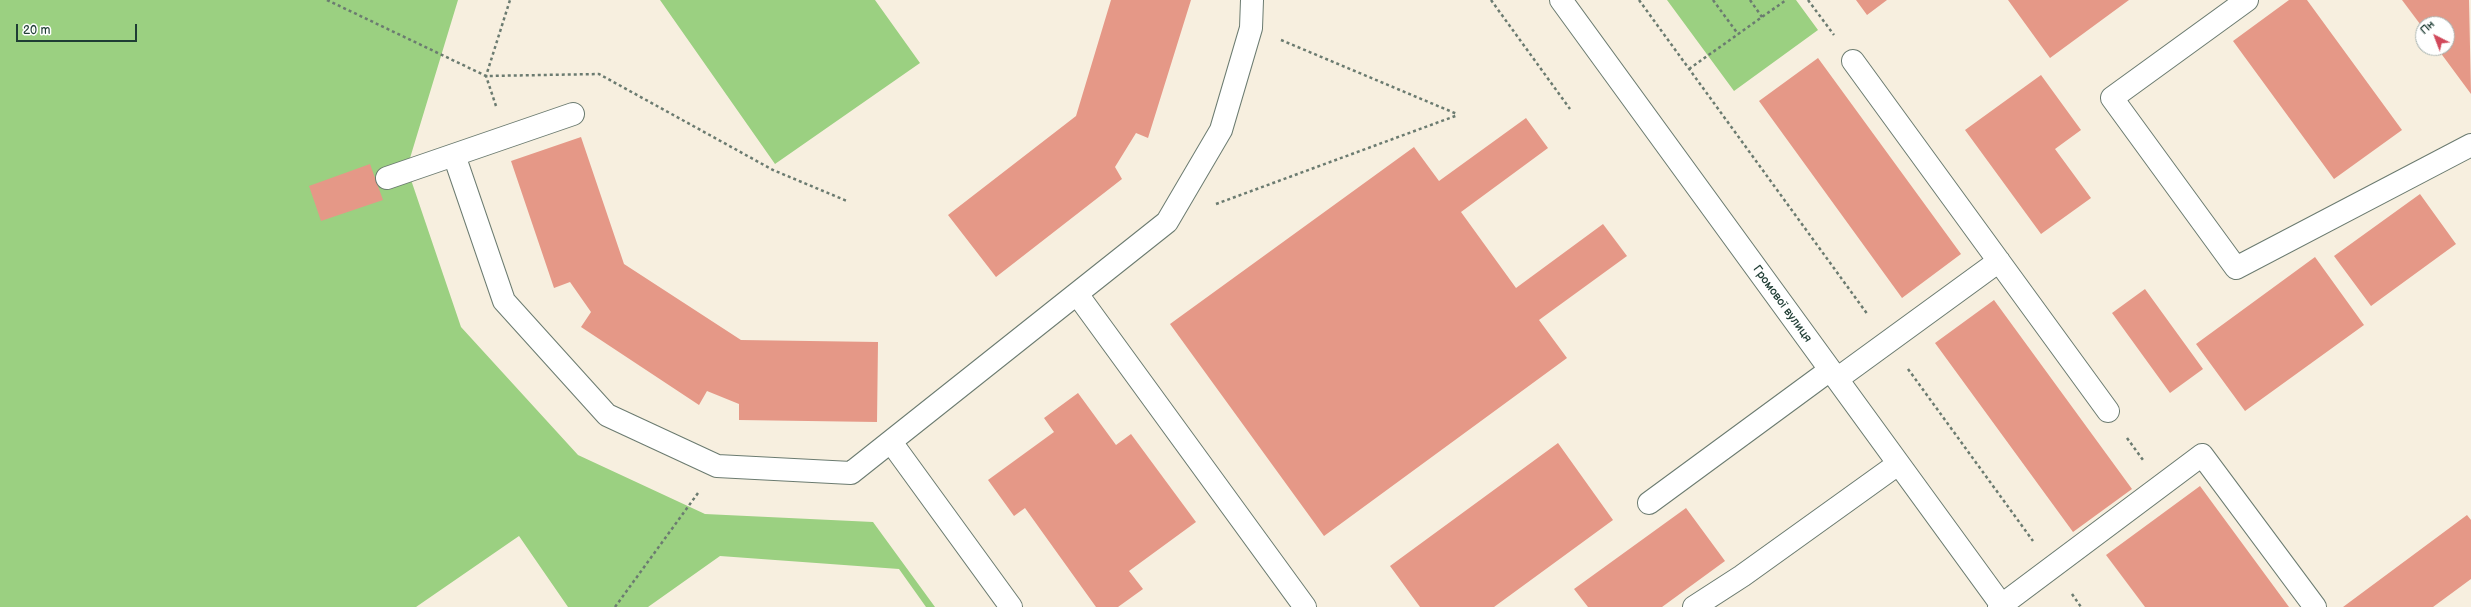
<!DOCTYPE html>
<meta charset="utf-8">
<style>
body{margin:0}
#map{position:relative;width:2471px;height:607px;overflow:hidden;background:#f7efdf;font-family:"Balsamiq Sans",sans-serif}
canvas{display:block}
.north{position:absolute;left:2415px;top:16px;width:40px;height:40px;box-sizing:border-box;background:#fff;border:1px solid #a5b1ae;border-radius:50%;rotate:318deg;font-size:11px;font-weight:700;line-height:16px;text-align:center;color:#1f3d34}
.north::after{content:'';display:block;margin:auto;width:14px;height:18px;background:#d1495b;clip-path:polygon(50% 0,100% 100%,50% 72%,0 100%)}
.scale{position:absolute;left:16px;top:24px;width:121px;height:18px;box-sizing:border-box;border:2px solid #1f3d34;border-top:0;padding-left:5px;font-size:12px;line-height:14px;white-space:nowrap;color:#1f3d34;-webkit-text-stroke:3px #fff;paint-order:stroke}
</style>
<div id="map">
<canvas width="2471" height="607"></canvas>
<div class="north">Пн</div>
<div class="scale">20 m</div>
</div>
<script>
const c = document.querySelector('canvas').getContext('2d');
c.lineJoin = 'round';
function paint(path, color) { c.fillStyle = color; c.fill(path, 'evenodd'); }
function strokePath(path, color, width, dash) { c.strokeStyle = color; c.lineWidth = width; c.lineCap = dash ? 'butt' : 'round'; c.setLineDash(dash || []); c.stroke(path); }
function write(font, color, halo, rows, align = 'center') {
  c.font = font + ' "Balsamiq Sans",sans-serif'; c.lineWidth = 4; c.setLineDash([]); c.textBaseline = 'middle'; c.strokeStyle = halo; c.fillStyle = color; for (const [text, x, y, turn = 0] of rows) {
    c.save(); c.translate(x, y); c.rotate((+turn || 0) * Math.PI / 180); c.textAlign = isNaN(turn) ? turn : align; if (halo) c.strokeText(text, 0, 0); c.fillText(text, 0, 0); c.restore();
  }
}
const green = new Path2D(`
 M 0,0 L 458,0 L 407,168 L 461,327 L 578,455 L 705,514 L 873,522 L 935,607 L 926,607 L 899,569 L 720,556 L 648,607 L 568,607 L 519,536 L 416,607 L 0,607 Z
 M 660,0 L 875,0 L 920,63 L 775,164 Z
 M 1667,0 L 1796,0 L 1818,30 L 1734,91 Z`);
const building = new Path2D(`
 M 1111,0 L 1191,0 L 1148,138 L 1136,133 L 1115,167 L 1122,179 L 996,277 L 948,215 L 1076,116 Z
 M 1856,0 L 1887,0 L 1867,15 Z
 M 2008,0 L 2129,0 L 2050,58 Z
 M 2289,0 L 2307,0 L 2402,130 L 2334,179 L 2233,41 Z
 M 2402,0 L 2469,0 L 2471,94 L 2437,48 L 2447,48 L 2447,24 L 2423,24 L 2423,28 Z
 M 1818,58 L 1961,254 L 1902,298 L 1759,101 Z
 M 2041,75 L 2081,130 L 2055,149 L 2091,198 L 2041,234 L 1965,130 Z
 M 1526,118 L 1548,148 L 1461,212 L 1516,288 L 1603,224 L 1627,256 L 1539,320 L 1567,358 L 1324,536 L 1170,324 L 1414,147 L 1439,181 Z
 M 581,137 L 624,264 L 741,340 L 878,342 L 877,422 L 739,420 L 739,404 L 707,391 L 699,405 L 581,327 L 591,312 L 570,282 L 554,288 L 511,161 Z
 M 370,164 L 383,200 L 321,221 L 309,186 Z
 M 2420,194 L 2456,244 L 2371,306 L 2334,256 Z
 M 2315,257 L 2364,325 L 2245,411 L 2196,344 Z
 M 2145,289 L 2203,369 L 2170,393 L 2112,313 Z
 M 1994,300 L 2132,489 L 2073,532 L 1935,343 Z
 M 1078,393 L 1116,445 L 1131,434 L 1196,522 L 1129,571 L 1143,589 L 1118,607 L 1096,607 L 1025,508 L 1014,516 L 988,480 L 1054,432 L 1044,418 Z
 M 1558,443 L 1613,520 L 1494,607 L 1420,607 L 1390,566 Z
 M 2200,486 L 2289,607 L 2145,607 L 2106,555 Z
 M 1686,508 L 1725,561 L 1662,607 L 1588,607 L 1574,589 Z
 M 2467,515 L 2471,520 L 2471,579 L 2433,607 L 2343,607 Z`);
const path = new Path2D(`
 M 327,0 L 486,76 L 599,74 L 773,170 L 847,201
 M 1491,0 L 1570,109
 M 1639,0 L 1868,315
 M 1713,0 L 1738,34
 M 1750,0 L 1762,17
 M 1808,0 L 1834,35
 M 1281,40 L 1457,114
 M 1689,69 L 1786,0
 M 496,106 L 486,76 L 510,0
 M 1216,204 L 1458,115
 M 1908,369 L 2033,541
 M 2127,438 L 2143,460
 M 2072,594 L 2081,607
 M 615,607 L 698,493`);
const minor = new Path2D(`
 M 1561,0 L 2003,607
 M 2247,0 L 2112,98 L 2236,268 L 2471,145
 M 1853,61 L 2108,411
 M 454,155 L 504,301 L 607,415 L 717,466 L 851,473 L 1167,222 L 1221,130 L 1251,28 L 1252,0
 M 387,178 L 573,114
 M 1077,294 L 1305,607
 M 1837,379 L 1999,261
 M 891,442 L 1011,607
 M 1649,503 L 1830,370
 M 1694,607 L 1742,576 L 1898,464
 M 1999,607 L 2202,455 L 2315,607`);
const streetNames = [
 ["Громової вулиця",1782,304,54]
];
paint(green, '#9bd081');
paint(building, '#e59887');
strokePath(minor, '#6b7b70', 24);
strokePath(path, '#6b7b70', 2.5, [3, 3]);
strokePath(minor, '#fff', 22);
write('12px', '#1f3d34', '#fff', streetNames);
</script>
